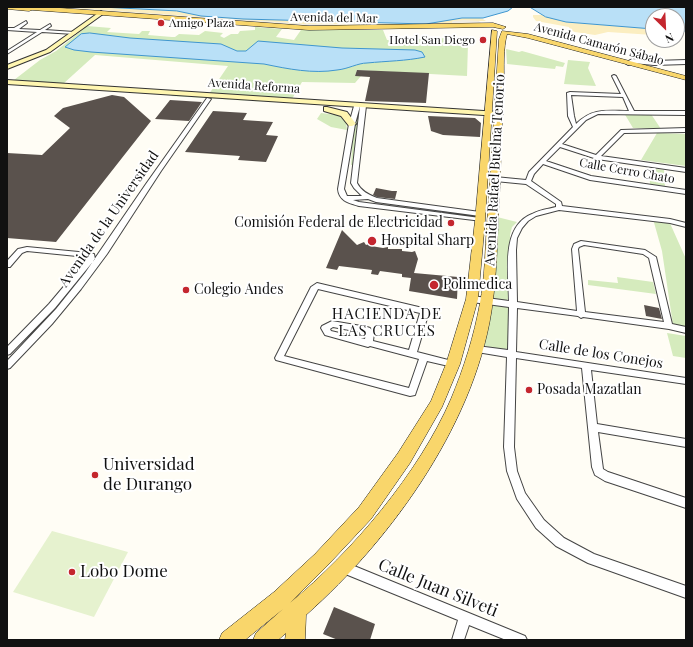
<!DOCTYPE html>
<meta charset="utf-8">
<style>
body{margin:0}
#map{position:relative;width:693px;height:647px;overflow:hidden;background:#fffdf5;font-family:"Playfair Display",serif}
canvas{display:block}
.frame{position:absolute;inset:0;border:8px solid #111;pointer-events:none}
.north{position:absolute;left:645px;top:8px;width:40px;height:40px;box-sizing:border-box;background:#fff;border:1px solid #a0a0a0;border-radius:50%;rotate:156deg;font-size:11px;font-weight:700;line-height:16px;text-align:center;color:#111}
.north::after{content:'';display:block;margin:auto;width:14px;height:18px;background:#c4262e;clip-path:polygon(50% 0,100% 100%,50% 72%,0 100%)}
</style>
<div id="map">
<canvas width="693" height="647"></canvas>
<div class="frame"></div>
<div class="north">N</div>
</div>
<script>
const c = document.querySelector('canvas').getContext('2d');
c.lineJoin = 'round';
function paint(path, color) { c.fillStyle = color; c.fill(path, 'evenodd'); }
function strokePath(path, color, width, dash) { c.strokeStyle = color; c.lineWidth = width; c.lineCap = dash ? 'butt' : 'round'; c.setLineDash(dash || []); c.stroke(path); }
function write(font, color, halo, rows, align = 'center') {
  c.font = font + ' "Playfair Display",serif'; c.lineWidth = 4; c.setLineDash([]); c.textBaseline = 'middle'; c.strokeStyle = halo; c.fillStyle = color; for (const [text, x, y, turn = 0] of rows) {
    c.save(); c.translate(x, y); c.rotate((+turn || 0) * Math.PI / 180); c.textAlign = isNaN(turn) ? turn : align; if (halo) c.strokeText(text, 0, 0); c.fillText(text, 0, 0); c.restore();
  }
}
const green = new Path2D(`
 M 87,26 L 111,28 L 107,32 L 139,34 L 142,31 L 150,31 L 148,35 L 172,37 L 175,37 L 179,34 L 199,35 L 205,31 L 223,33 L 220,36 L 224,38 L 231,34 L 238,34 L 240,31 L 255,30 L 255,27 L 282,29 L 276,37 L 294,40 L 301,30 L 383,30 L 387,40 L 450,38 L 455,44 L 468,44 L 467,76 L 357,70 L 355,76 L 361,76 L 355,83 L 302,82 L 292,99 L 209,94 L 228,66 L 95,55 L 63,84 L 14,80 L 40,60 L 56,51 Z
 M 506,49 L 519,52 L 522,51 L 565,63 L 563,67 L 556,66 L 555,69 L 507,64 Z
 M 568,60 L 590,62 L 588,68 L 596,86 L 564,84 Z
 M 172,95 L 284,103 L 171,96 Z
 M 358,112 L 359,113 L 353,165 L 351,165 L 352,149 L 350,146 L 357,113 Z
 M 321,113 L 338,115 L 346,121 L 347,130 L 331,127 L 317,119 Z
 M 624,113 L 651,114 L 661,129 L 633,128 Z
 M 657,133 L 686,134 L 686,166 L 641,160 Z
 M 649,168 L 664,170 L 665,186 L 650,184 Z
 M 497,217 L 517,222 L 512,227 L 510,235 L 510,298 L 505,301 L 493,299 L 492,297 Z
 M 653,219 L 669,221 L 686,259 L 686,328 L 673,325 L 662,251 Z
 M 617,277 L 653,282 L 656,294 L 588,285 L 588,280 L 618,283 Z
 M 494,305 L 508,307 L 511,311 L 509,348 C 501,351 489,349 483,344 L 490,307 Z
 M 667,333 L 686,336 L 686,358 L 673,356 Z`);
const sand = new Path2D(`
 M 54,7 L 102,7 L 177,11 L 201,16 C 276,19 351,26 426,23 C 439,23 477,12 486,21 L 453,21 L 452,23 L 395,25 L 304,24 Z
 M 542,15 L 566,22 L 653,29 L 653,35 L 608,32 L 595,35 L 575,32 L 570,30 L 569,27 L 536,21 L 533,17 L 533,15 Z`);
const pitch = new Path2D(`
 M 52,531 L 128,552 L 94,617 L 13,592 Z`);
const plaza = new Path2D(`
 M 34,7 L 74,8 L 304,24 L 395,25 L 452,23 L 453,21 L 464,20 L 479,21 L 482,24 L 411,26 L 303,26 Z`);
const water = new Path2D(`
 M 102,7 L 513,7 L 508,11 L 483,18 L 462,18 L 426,24 L 243,19 L 201,16 L 177,11 Z
 M 530,7 L 686,7 L 686,31 L 677,31 L 677,16 L 653,16 L 653,29 L 566,22 L 546,17 Z
 M 90,33 L 130,38 L 221,44 L 237,51 L 246,51 L 258,41 L 342,48 L 415,50 L 422,52 L 425,57 C 406,61 387,61 367,63 C 358,63 348,69 337,70 C 313,74 288,69 264,64 L 91,52 L 74,50 L 65,47 L 81,34 Z`);
const building = new Path2D(`
 M 357,70 L 429,73 L 426,103 L 365,101 L 370,77 L 355,76 Z
 M 112,95 L 124,97 L 151,121 L 56,242 L 7,238 L 7,153 L 42,155 L 70,128 L 54,116 L 63,108 Z
 M 170,100 L 202,102 L 189,121 L 155,119 Z
 M 213,111 L 247,113 L 243,120 L 273,122 L 266,135 L 278,136 L 266,162 L 238,160 L 240,156 L 185,152 Z
 M 428,116 L 475,118 L 481,123 L 480,137 L 443,135 L 431,131 Z
 M 376,188 L 392,191 L 397,191 L 395,199 L 377,197 L 373,195 Z
 M 342,230 L 357,245 L 364,242 L 366,245 L 371,243 L 371,246 L 383,248 L 388,247 L 388,249 L 402,249 L 402,251 L 412,252 L 415,251 L 418,259 L 414,273 L 458,277 L 457,299 L 409,291 L 411,278 L 402,277 L 402,274 L 380,271 L 378,275 L 371,274 L 372,270 L 339,266 L 337,270 L 326,268 Z
 M 644,305 L 659,308 L 662,319 L 646,316 Z
 M 334,607 L 375,624 L 370,640 L 338,640 L 323,634 Z`);
const minor = new Path2D(`
 M 26,21 L 27,23 L 19,29 L 40,30 L 50,24 L 51,26 L 45,30 L 74,32 L 76,33 L 74,34 L 42,32 L 7,54 L 7,51 L 37,32 L 7,30 L 7,28 L 14,28 Z
 M 614,75 L 616,76 L 634,111 L 686,111 L 686,115 L 598,114 L 586,120 L 562,144 L 596,155 L 621,130 L 686,128 L 686,132 L 624,133 L 601,156 L 686,168 L 686,172 L 597,159 L 560,147 L 546,161 L 591,176 L 686,190 L 686,194 L 590,180 L 543,164 L 534,174 L 531,181 L 561,202 L 562,206 L 670,219 L 686,223 L 686,227 L 670,223 L 559,210 L 536,216 L 528,221 L 522,228 L 517,238 L 516,250 L 517,302 L 577,311 L 572,249 L 574,244 L 581,241 L 645,250 L 656,257 L 672,324 L 686,327 L 686,333 L 669,329 L 583,317 L 581,318 L 578,316 L 517,308 L 516,352 L 686,378 L 686,384 L 591,370 L 597,424 L 686,439 L 686,447 L 598,432 L 603,469 L 608,472 L 686,498 L 686,508 L 605,481 L 595,475 L 592,467 L 582,368 L 516,358 L 514,447 L 517,471 L 525,493 L 544,520 L 564,538 L 594,554 L 686,586 L 686,598 L 588,563 L 556,546 L 536,528 L 517,499 L 507,471 L 504,447 L 507,357 L 477,352 L 474,351 L 473,349 L 474,347 L 477,346 L 508,350 L 509,307 L 472,302 L 468,299 L 472,296 L 509,301 C 509,274 500,227 532,214 C 539,210 548,209 556,207 L 556,204 L 526,184 L 495,181 L 492,179 L 495,177 L 526,180 L 529,172 L 573,127 L 568,116 L 567,93 L 570,92 L 621,94 L 612,76 ZM 571,95 L 623,97 L 629,111 C 608,111 593,107 576,124 L 574,116 ZM 584,245 L 643,254 L 649,258 L 664,322 L 585,312 L 578,249 L 579,247 Z
 M 207,98 L 211,99 L 161,171 L 107,254 L 81,289 L 52,324 L 10,368 L 7,369 L 7,361 L 56,309 L 85,273 L 146,184 Z
 M 357,104 L 360,106 L 355,124 L 344,189 L 347,196 L 362,196 L 354,188 L 351,183 L 360,106 L 363,104 L 366,106 L 357,183 C 361,191 369,195 377,198 L 480,212 L 483,214 L 480,216 L 376,202 L 368,199 L 353,200 L 359,202 L 480,218 L 483,220 L 482,221 L 359,206 C 349,203 339,201 338,189 L 349,124 L 354,106 Z
 M 27,247 L 89,253 L 94,254 L 95,259 L 55,308 L 10,354 L 7,355 L 7,347 L 49,304 L 87,259 L 87,257 L 27,251 L 22,253 L 10,267 L 7,267 L 7,261 L 18,249 Z
 M 317,283 L 427,309 L 428,315 L 417,352 L 456,362 L 457,364 L 456,366 L 453,367 L 427,361 L 416,392 L 415,395 L 410,396 L 276,360 L 275,358 L 311,287 ZM 318,289 L 420,313 L 409,350 L 373,341 L 374,333 L 370,328 L 367,327 L 332,321 L 322,326 L 321,328 L 325,335 L 368,347 L 370,346 L 419,359 L 409,388 L 284,356 ZM 333,327 L 365,333 L 366,334 L 365,339 L 331,331 L 330,329 Z
 M 342,561 L 525,636 L 527,640 L 506,640 L 469,625 L 464,640 L 452,640 L 458,620 L 338,571 L 336,567 L 338,563 Z`);
const tertiary = new Path2D(`
 M 632,59 L 654,61 L 686,60 L 686,64 L 654,65 L 633,63 L 628,65 L 625,63 Z`);
const secondary = new Path2D(`
 M 101,11 L 104,13 L 103,14 L 50,52 L 7,69 L 7,65 L 46,50 Z
 M 7,80 L 499,112 L 503,114 L 499,116 L 7,84 Z
 M 324,107 L 327,107 L 347,112 L 356,124 L 352,126 L 349,126 L 341,116 L 324,111 Z`);
const primary = new Path2D(`
 M 7,7 L 46,7 L 309,26 L 493,23 L 506,27 L 503,29 L 493,27 L 309,30 L 32,10 L 29,11 L 7,9 Z
 M 492,30 L 497,31 L 485,221 L 478,299 L 460,364 L 442,407 L 410,463 L 371,519 L 327,566 L 290,603 C 352,552 419,473 451,399 C 464,368 474,336 480,303 C 485,278 485,250 487,224 C 491,163 495,101 499,39 L 502,31 L 528,34 L 686,76 L 686,80 L 528,38 L 507,34 C 503,49 504,67 504,82 C 502,116 501,151 500,185 C 497,223 498,262 493,300 C 479,418 393,538 306,615 L 305,640 L 285,640 L 286,633 L 278,640 L 253,640 L 256,633 L 283,609 L 245,640 L 219,640 L 222,633 L 274,592 L 315,554 L 359,507 L 398,453 L 431,401 L 446,364 L 466,299 L 475,221 Z`);
const markers = [
 [161,23,4,"#c4262e"],
 [483,40,4,"#c4262e"],
 [451,223,4,"#c4262e"],
 [372,241,5,"#c4262e"],
 [434,285,5,"#c4262e"],
 [186,290,4,"#c4262e"],
 [529,390,4,"#c4262e"],
 [95,475,4,"#c4262e"],
 [72,572,4,"#c4262e"]
];
const farStreetnames = [
 ["Avenida del Mar",334,18,1],
 ["Avenida Camarón Sábalo",599,44,15],
 ["Avenida Reforma",254,86,4],
 ["Calle Cerro Chato",627,171,10]
];
const farPoinames = [
 ["Amigo Plaza",169,23],
 ["Hotel San Diego",475,40,"right"]
];
const streetNames = [
 ["Avenida Rafael Buelna Tenorio",495,170,-87],
 ["Avenida de la Universidad",109,219,-55],
 ["Calle de los Conejos",601,354,9]
];
const poiNames = [
 ["Comisión Federal de Electricidad",443,223,"right"],
 ["Hospital Sharp",381,241],
 ["Polimedica",443,285],
 ["Colegio Andes",194,290],
 ["Posada Mazatlan",537,390]
];
const neighbourhoodNames = [
 ["HACIENDA DE",387,314],
 ["LAS CRUCES",387,331]
];
const nearPoinames = [
 ["Universidad",103,465],
 ["de Durango",103,485],
 ["Lobo Dome",80,572]
];
const nearStreetnames = [
 ["Calle Juan Silveti",438,588,22]
];
paint(green, '#d5ebbd');
paint(sand, '#fbeec1');
paint(pitch, '#e6f2cf');
paint(plaza, '#f1ede2');
paint(water, '#b9e0f7');
strokePath(water, '#3f96cf', 1);
paint(building, '#5a524d');
strokePath(minor, '#444', 2);
strokePath(tertiary, '#444', 2);
strokePath(secondary, '#333', 2);
strokePath(primary, '#222', 1);
paint(minor, '#fff');
paint(tertiary, '#fff');
paint(secondary, '#fff6b0');
paint(primary, '#f9d66b');
for (const [x, y, r, color] of markers) { const dot = new Path2D(); dot.arc(x, y, r, 0, 2 * Math.PI); c.fillStyle = color; c.fill(dot); strokePath(dot, '#fff', 1.5); }
write('12px', '#111', '#fff', farStreetnames);
write('12px', '#111', '#fff', farPoinames, 'left');
write('14px', '#111', '#fff', streetNames);
write('14px', '#111', '#fff', poiNames, 'left');
c.letterSpacing = '1px';
write('15px', '#111', '#fff', neighbourhoodNames);
c.letterSpacing = '0px';
write('17px', '#111', '#fff', nearPoinames, 'left');
write('17px', '#111', '#fff', nearStreetnames);
</script>
